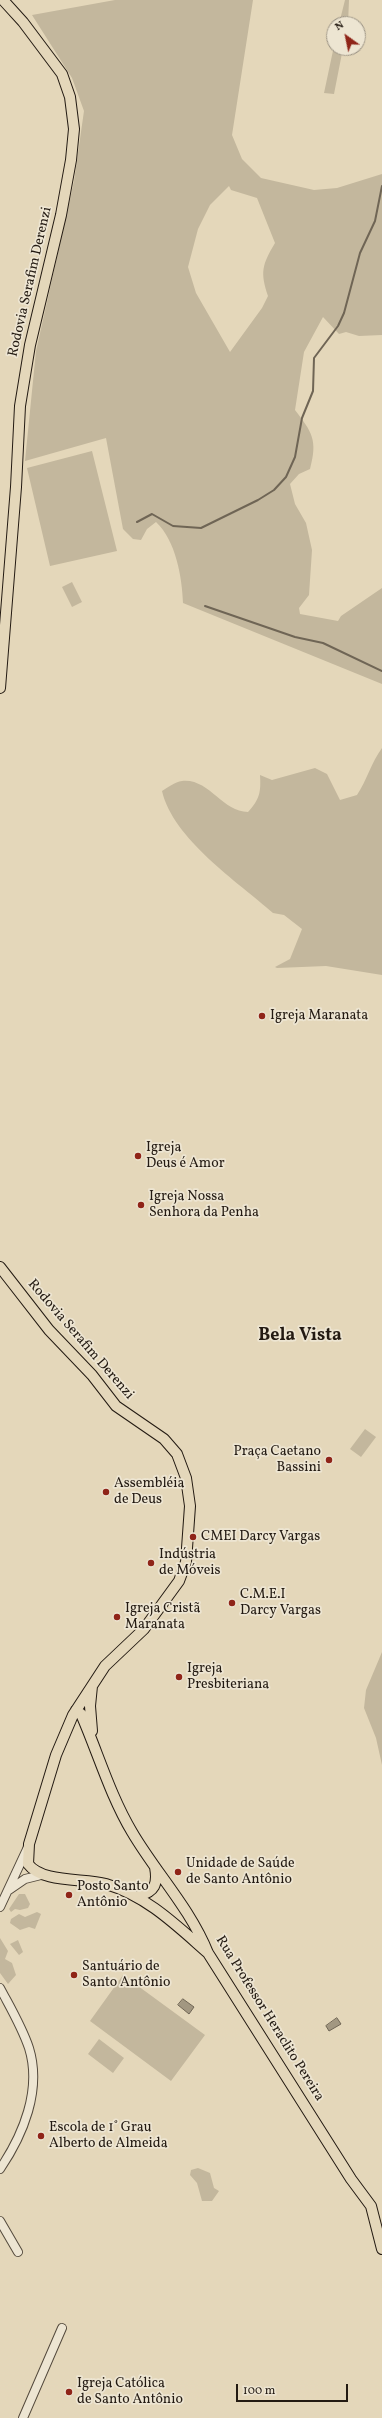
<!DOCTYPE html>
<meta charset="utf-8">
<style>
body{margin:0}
#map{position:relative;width:382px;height:2418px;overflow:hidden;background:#e4d7ba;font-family:Vollkorn,serif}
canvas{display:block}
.north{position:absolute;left:326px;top:16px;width:40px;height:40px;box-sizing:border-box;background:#ede5d2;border:1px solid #9c9485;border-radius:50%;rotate:327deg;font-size:11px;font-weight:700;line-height:16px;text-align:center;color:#231a12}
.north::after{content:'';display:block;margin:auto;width:14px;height:18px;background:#8f2418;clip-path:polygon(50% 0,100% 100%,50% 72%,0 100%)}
.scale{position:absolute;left:236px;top:2384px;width:112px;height:18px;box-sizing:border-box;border:2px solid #231a12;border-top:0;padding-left:5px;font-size:12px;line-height:14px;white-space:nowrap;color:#231a12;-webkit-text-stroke:3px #ede5d2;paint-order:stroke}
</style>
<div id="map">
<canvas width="382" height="2418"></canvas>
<div class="north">N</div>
<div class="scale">100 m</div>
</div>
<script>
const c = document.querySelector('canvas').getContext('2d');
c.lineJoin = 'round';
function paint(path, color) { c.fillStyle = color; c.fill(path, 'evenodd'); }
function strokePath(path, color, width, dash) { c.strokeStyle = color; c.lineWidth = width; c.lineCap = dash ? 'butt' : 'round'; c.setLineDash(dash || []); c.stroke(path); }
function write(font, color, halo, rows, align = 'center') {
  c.font = font + ' Vollkorn,serif'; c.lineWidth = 3.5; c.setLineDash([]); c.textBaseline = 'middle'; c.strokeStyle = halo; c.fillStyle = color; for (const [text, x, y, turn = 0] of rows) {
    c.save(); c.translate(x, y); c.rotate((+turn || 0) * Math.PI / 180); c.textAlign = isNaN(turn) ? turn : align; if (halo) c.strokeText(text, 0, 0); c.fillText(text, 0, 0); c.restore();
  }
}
const green = new Path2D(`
 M 115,0 L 253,0 L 232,135 L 242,159 L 261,178 L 314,190 L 337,188 L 382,174 L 382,335 L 359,336 L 346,332 L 339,334 L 323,317 L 304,352 L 295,410 C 312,432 318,440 310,469 L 299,474 L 290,484 L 295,504 L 306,523 L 312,550 L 309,595 L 299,608 L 300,614 L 338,621 L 341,616 L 382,588 L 382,684 L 183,603 C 182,577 176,541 156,522 L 147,529 L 141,540 L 133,539 L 123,529 L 106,438 L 25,461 L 36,351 L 74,181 L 84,111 L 72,78 L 32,15 ZM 229,186 L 231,190 L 257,198 L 275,243 C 262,265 260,272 268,296 L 262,308 L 230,352 L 196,293 L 188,267 L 198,229 L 210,205 Z
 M 345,0 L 349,0 L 348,24 L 339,24 Z
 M 334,46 L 343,48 L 334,94 L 324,93 Z
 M 92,451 L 117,551 L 50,566 L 27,468 Z
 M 72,582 L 82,602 L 72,607 L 62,587 Z
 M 382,748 L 382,975 L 326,966 L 277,968 L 275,967 L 290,959 L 302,929 L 284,915 L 273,913 C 238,882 173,839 162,791 C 167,788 175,782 182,781 C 209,778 222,812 248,812 C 260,799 261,792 260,775 L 272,780 L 315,768 L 327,774 L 340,800 L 357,795 C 367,780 371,763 382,748 Z
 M 365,1429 L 376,1437 L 361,1457 L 350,1449 Z
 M 382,1652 L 382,1765 L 376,1738 L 364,1708 L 366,1690 Z
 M 19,1894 L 25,1894 L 30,1904 L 28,1908 L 20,1910 L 15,1909 L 11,1912 L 9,1909 Z
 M 37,1912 L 41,1914 L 35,1929 L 29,1927 L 20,1930 L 10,1923 L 11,1919 L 19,1914 L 25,1917 Z
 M 0,1938 L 8,1951 L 5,1959 L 12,1963 L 16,1975 L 8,1984 L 0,1973 Z
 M 18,1940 L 23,1952 L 19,1955 L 10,1944 Z
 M 123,1975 L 205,2035 L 171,2081 L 90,2021 Z
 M 99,2039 L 124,2058 L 113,2073 L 88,2054 Z
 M 198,2168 L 210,2173 L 214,2188 L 219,2191 L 212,2201 L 202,2201 L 197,2183 L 190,2175 L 191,2170 Z`);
const water = new Path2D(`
 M 183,1999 L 194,2007 L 189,2014 L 178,2005 Z
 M 337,2018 L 341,2024 L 329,2031 L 326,2026 Z`);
const stream = new Path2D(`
 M 137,522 L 152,514 L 173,526 L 201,528 L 258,500 L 274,490 L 286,477 L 295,457 L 302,418 L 313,391 L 314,358 L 338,326 L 344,313 L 360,253 L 375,221 L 382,186
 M 205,606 L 295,637 L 323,643 L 382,671`);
const minor = new Path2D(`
 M 9,1890 L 25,1879 L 41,1875
 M 0,1907 L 28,1847
 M 0,1988 C 10,2007 22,2027 29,2048 C 42,2090 23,2135 0,2169
 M 0,2221 L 18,2252
 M 23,2418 L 62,2328`);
const major = new Path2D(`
 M 0,688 L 16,487 L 20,406 L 30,345 L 61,215 L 71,160 L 74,129 L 70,97 L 62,74 L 23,22 L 3,0
 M 0,1267 L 49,1330 L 92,1375 L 116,1406 L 164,1439 L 177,1454 L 186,1478 L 190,1506 L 186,1562 L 179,1581 L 144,1629 L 105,1666 L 73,1715 L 56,1755 L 29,1844 L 28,1864 C 42,1883 83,1878 106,1884 C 147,1896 176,1925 208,1953
 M 92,1686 L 90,1706 L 92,1731
 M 76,1710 L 81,1714 C 98,1753 110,1795 132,1832 C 156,1873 190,1908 208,1953 L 351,2179 L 371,2206 L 382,2249
 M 138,1896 C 155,1892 158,1884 155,1867`);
const markers = [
 [262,1016,4,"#8f2418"],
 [138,1156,4,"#8f2418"],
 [141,1205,4,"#8f2418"],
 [329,1460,4,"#8f2418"],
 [106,1492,4,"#8f2418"],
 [193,1537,4,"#8f2418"],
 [151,1563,4,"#8f2418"],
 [232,1603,4,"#8f2418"],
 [117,1617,4,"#8f2418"],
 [179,1677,4,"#8f2418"],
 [178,1872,4,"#8f2418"],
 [69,1895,4,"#8f2418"],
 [74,1975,4,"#8f2418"],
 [41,2136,4,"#8f2418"],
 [69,2392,4,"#8f2418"]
];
const streetNames = [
 ["Rodovia Serafim Derenzi",31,282,-77],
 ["Rodovia Serafim Derenzi",80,1340,49],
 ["Rua Professor Heraclito Pereira",269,2019,58]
];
const poiNames = [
 ["Igreja Maranata",270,1016],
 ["Igreja",146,1148],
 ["Deus é Amor",146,1164],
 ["Igreja Nossa",149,1197],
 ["Senhora da Penha",149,1213],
 ["Praça Caetano",321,1452,"right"],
 ["Bassini",321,1468,"right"],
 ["Assembléia",114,1484],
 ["de Deus",114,1500],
 ["CMEI Darcy Vargas",201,1537],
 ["Indústria",159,1555],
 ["de Móveis",159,1571],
 ["C.M.E.I",240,1595],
 ["Darcy Vargas",240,1611],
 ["Igreja Cristã",125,1609],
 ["Maranata",125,1625],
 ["Igreja",187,1669],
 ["Presbiteriana",187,1685],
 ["Unidade de Saúde",186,1864],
 ["de Santo Antônio",186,1880],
 ["Posto Santo",77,1887],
 ["Antônio",77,1903],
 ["Santuário de",82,1967],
 ["Santo Antônio",82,1983],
 ["Escola de 1˚ Grau",49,2128],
 ["Alberto de Almeida",49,2144],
 ["Igreja Católica",77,2384],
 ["de Santo Antônio",77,2400]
];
const districtNames = [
 ["Bela Vista",300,1337]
];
paint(green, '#c3b79d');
paint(water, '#a29781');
strokePath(water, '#6f6555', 1);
strokePath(stream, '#6f6555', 2);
strokePath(minor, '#53493c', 10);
strokePath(major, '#231a12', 12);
strokePath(minor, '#ede5d2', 8);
strokePath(major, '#e4d7ba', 10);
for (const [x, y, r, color] of markers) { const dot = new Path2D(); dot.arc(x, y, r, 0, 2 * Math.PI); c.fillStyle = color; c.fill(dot); strokePath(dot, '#ede5d2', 1.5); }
write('14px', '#231a12', '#ede5d2', streetNames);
write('14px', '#231a12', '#ede5d2', poiNames, 'left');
write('bold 18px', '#231a12', '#ede5d2', districtNames);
</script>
